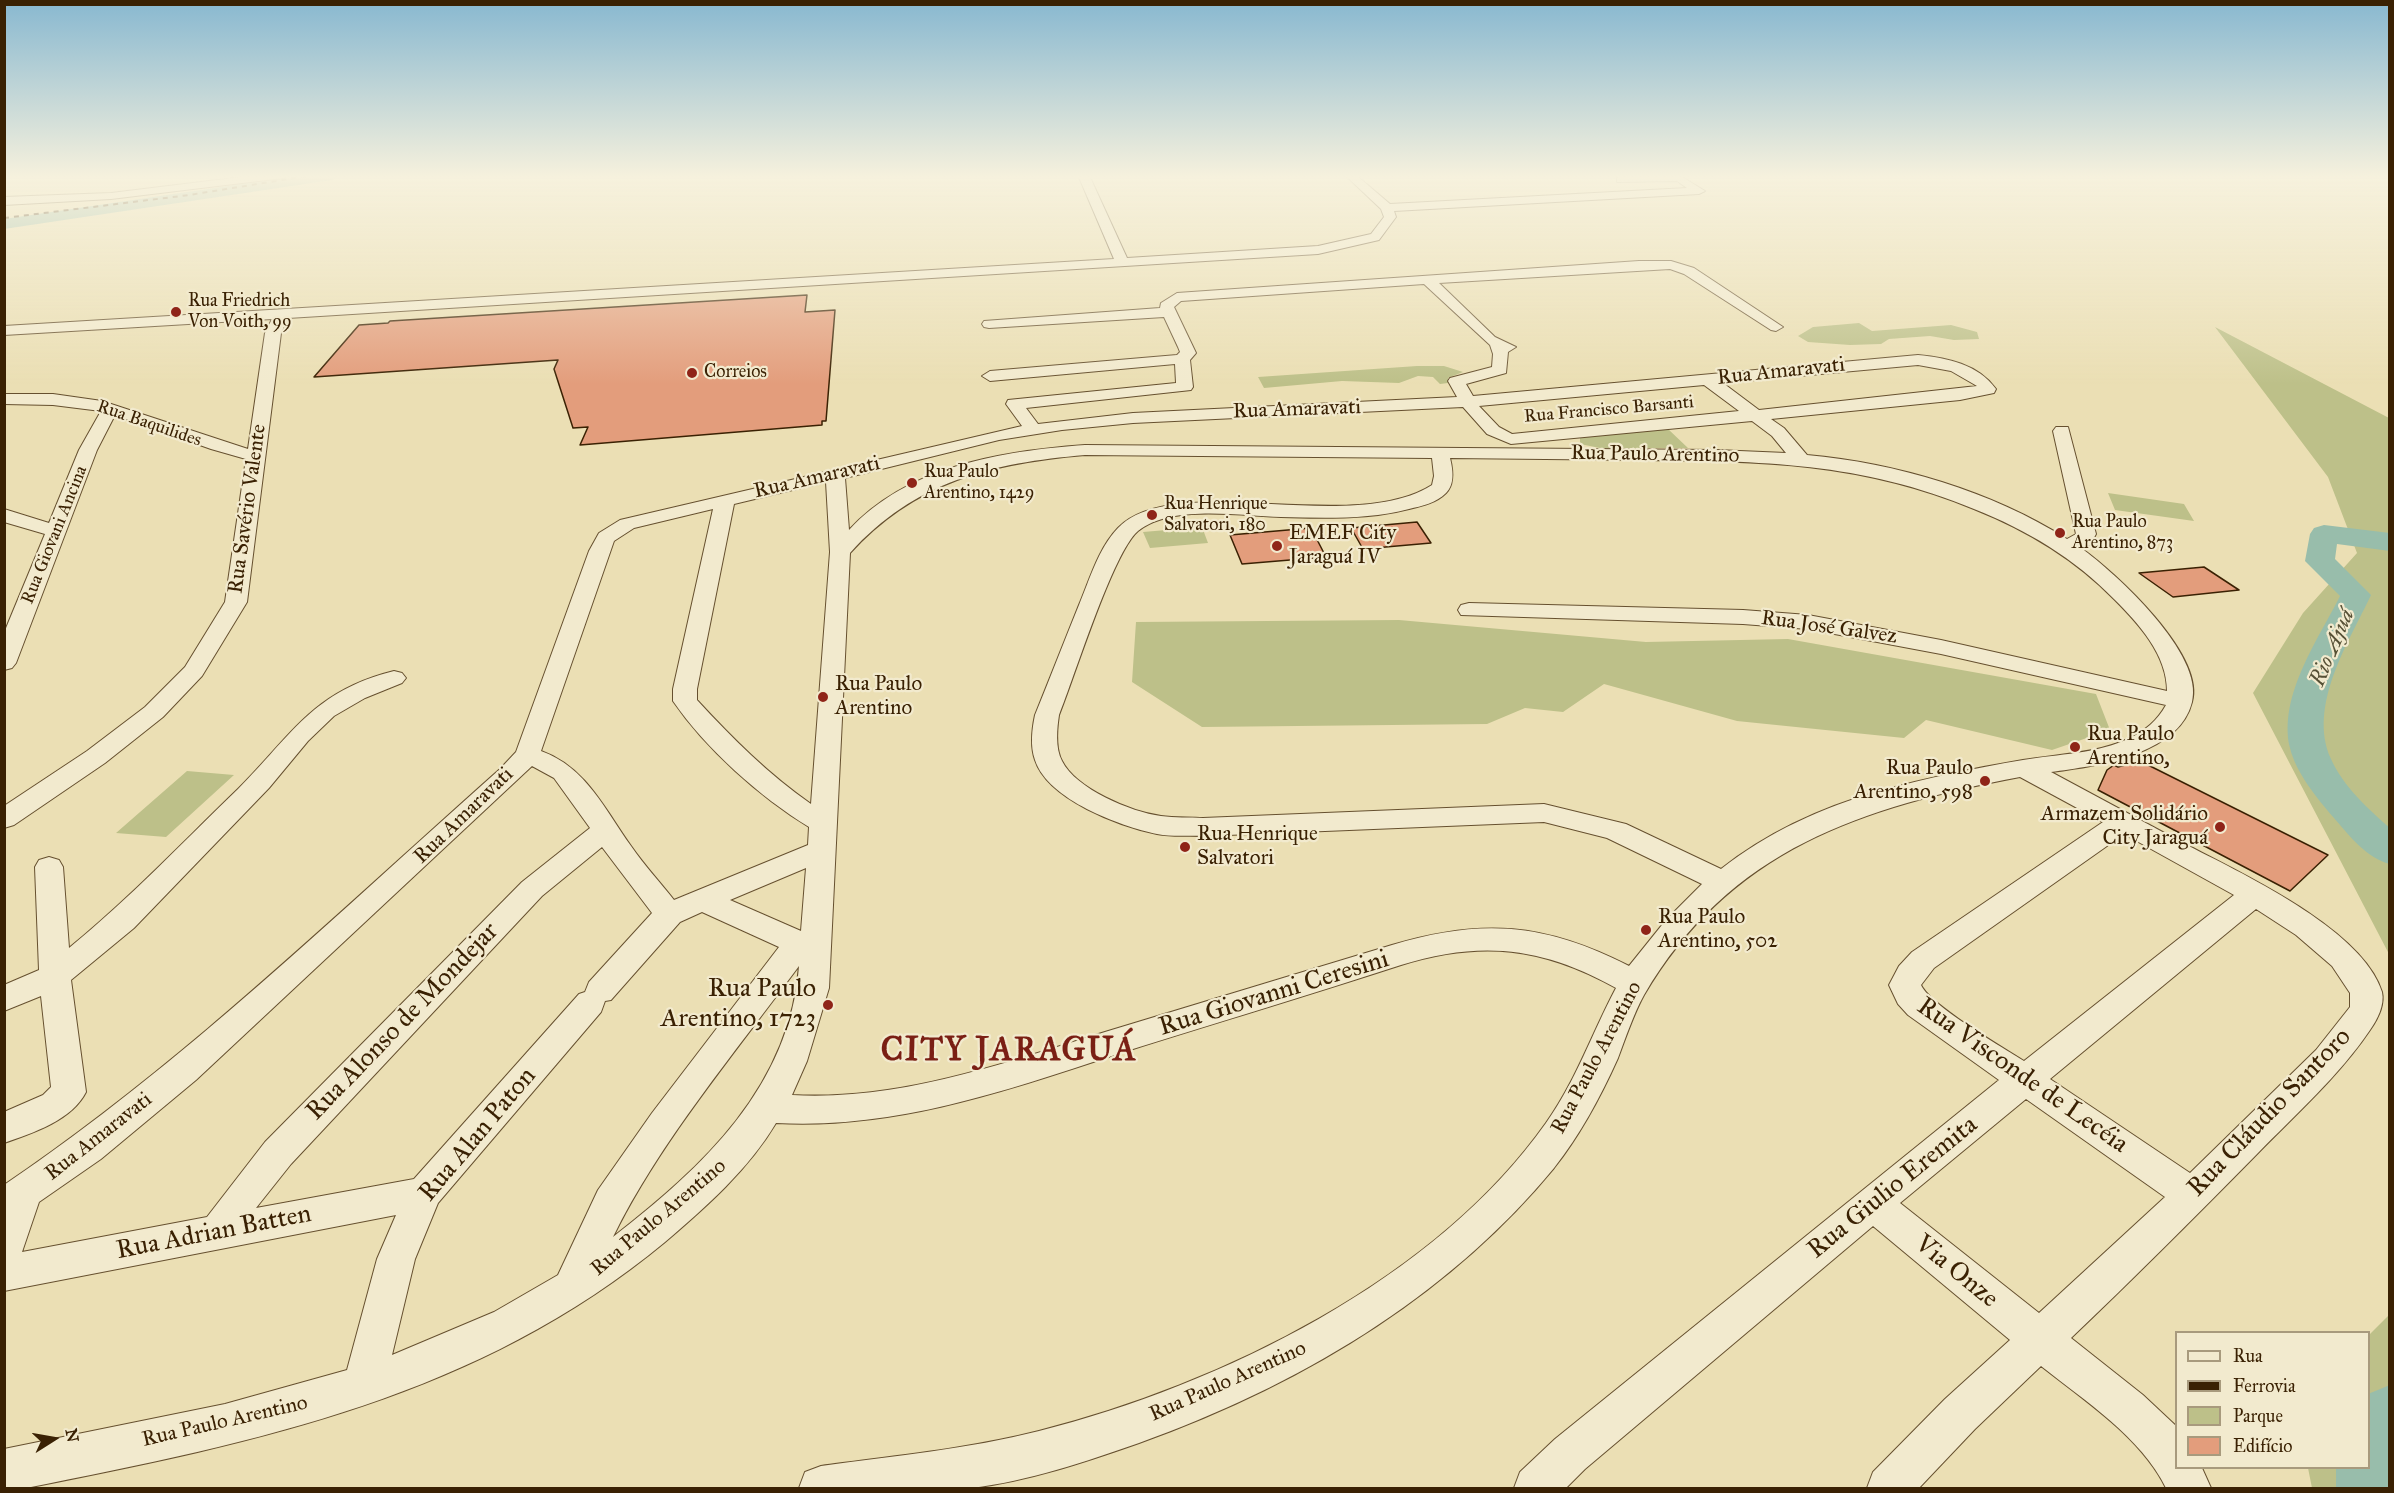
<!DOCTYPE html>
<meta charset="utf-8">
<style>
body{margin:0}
#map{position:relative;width:2394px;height:1493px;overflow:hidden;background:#ebdfb4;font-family:"IM FELL Great Primer",serif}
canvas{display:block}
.frame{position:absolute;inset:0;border:6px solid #3a2103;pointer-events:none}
.legend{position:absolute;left:2175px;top:1331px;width:195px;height:138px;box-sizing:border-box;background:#f2eace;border:2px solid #a89a7d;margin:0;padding:8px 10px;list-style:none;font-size:18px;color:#3a2103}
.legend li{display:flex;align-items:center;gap:12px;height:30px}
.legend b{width:30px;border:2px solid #a89a7d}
.north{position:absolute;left:24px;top:1409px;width:60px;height:60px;-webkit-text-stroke:4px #f2eace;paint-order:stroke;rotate:79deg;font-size:16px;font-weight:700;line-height:24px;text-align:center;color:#3a2103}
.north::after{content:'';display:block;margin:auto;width:21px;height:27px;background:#3a2103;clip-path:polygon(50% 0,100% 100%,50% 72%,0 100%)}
</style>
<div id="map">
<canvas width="2394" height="1493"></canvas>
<div class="frame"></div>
<ul class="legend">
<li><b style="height:8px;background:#f2eace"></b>Rua</li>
<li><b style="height:8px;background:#3a2103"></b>Ferrovia</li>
<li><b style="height:16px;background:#bdc089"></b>Parque</li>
<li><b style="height:16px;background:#e39d7c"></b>Edifício</li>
</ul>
<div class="north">N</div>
</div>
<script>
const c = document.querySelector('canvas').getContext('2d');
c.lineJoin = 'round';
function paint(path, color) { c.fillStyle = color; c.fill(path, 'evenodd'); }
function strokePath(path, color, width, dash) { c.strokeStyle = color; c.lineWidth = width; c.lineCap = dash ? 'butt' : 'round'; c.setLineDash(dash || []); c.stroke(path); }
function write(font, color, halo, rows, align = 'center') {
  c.font = font + ' "IM FELL Great Primer",serif'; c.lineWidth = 4.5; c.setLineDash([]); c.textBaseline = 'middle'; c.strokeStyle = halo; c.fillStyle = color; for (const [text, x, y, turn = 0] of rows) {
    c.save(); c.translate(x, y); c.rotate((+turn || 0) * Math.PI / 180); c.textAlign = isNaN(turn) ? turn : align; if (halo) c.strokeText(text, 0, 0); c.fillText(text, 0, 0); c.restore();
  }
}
const green = new Path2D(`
 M 1859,323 L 1872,331 L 1951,325 L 1977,332 L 1979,339 L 1954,340 L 1930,336 L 1889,339 L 1881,344 L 1850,345 L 1808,342 L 1798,336 L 1813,327 Z
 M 2215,327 L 2389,418 L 2389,954 L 2253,693 L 2303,613 L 2357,553 L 2328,477 Z
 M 1417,366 L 1444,366 L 1463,372 L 1448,378 L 1448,383 L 1440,384 L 1433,377 L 1418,376 L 1399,383 L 1342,381 L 1264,388 L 1258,377 Z
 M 1668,429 L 1688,448 L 1600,448 L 1580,444 L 1580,436 Z
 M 2108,493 L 2184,504 L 2194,521 L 2115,510 Z
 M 1202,527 L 1208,543 L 1150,548 L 1143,532 Z
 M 1399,620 L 1646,642 L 1788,639 L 2096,694 L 2110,730 L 2052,750 L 1926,720 L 1904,738 L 1737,721 L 1604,684 L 1563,712 L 1525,708 L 1487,724 L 1202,727 L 1132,682 L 1136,622 Z
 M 187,771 L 234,775 L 166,837 L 116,833 Z
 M 2389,1315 L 2389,1488 L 2312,1488 L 2308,1468 L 2368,1468 L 2369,1335 Z`);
const river = new Path2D(`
 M 302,175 L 340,175 L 332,180 L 4,229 L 4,219 Z
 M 2324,525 L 2390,533 L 2390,551 L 2337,544 L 2335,559 L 2371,595 C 2349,642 2307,706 2331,759 C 2343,786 2368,809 2390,828 L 2390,864 C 2366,858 2350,836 2334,818 C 2317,798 2296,773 2290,748 C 2278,696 2318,640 2340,596 L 2305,561 L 2310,534 L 2314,528 Z
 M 2390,1385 L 2390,1488 L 2336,1488 L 2336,1468 L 2368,1468 L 2368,1394 Z`);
const building = new Path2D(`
 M 807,295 L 805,312 L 835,310 L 826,421 L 822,421 L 822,425 L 580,445 L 588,427 L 573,428 L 554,369 L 558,360 L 314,377 L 359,325 L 388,323 L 390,321 Z
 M 1417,522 L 1431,543 L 1363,549 L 1351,528 Z
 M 1311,528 L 1326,557 L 1242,564 L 1230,535 Z
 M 2204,567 L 2239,590 L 2173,597 L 2139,573 Z
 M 2140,761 L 2328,855 L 2290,891 L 2098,790 L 2107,770 L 2114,765 L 2118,767 Z`);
const minor = new Path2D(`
 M 258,175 L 289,175 L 283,178 L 111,199 L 4,205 L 4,197 L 111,193 Z
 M 1078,175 L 1089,175 L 1127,258 L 1318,246 L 1371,234 L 1384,217 L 1381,209 L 1345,175 L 1356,175 L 1390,204 L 1687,188 L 1677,181 L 1617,182 L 1617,178 L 1621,177 L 1679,175 L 1705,191 L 1699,194 L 1394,211 L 1396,217 L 1379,240 L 1318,254 L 288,318 L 281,333 L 247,602 L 202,676 L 163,717 L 105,763 L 14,825 L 4,828 L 4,806 L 87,751 L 145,707 L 185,667 L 225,602 L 246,459 L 211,449 L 115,415 L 97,450 L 16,663 L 12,668 L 4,670 L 4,633 L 45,534 L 4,522 L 4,509 L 49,523 L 79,450 L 101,411 L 53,405 L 4,404 L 4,394 L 53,394 L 102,401 L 248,449 L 265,333 L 272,319 L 4,335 L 4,326 L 1114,259 Z
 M 1639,261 L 1671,261 L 1694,268 L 1783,327 L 1776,331 L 1771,330 L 1684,274 L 1670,269 L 1439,283 L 1495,337 L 1516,347 L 1508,352 L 1506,373 L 1466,384 L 1473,396 L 1918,355 C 1947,358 1978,364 1996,389 L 1994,393 L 1960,400 L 1771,419 L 1784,428 L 1807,455 C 1896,463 1991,491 2067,539 L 2076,534 L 2053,431 L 2056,427 L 2068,427 L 2096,534 L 2090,545 L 2081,548 C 2116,573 2205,655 2192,702 C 2179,755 2096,766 2051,772 C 2095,796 2139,819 2183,843 C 2239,872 2363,929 2382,992 C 2385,1005 2377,1020 2370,1030 C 2339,1076 2296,1114 2257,1154 C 2196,1216 2134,1278 2071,1338 L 2143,1395 L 2175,1425 L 2176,1468 L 2202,1468 L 2211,1488 L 2166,1488 C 2141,1437 2085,1401 2041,1366 L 1975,1429 L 1919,1488 L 1867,1488 L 1873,1472 L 1945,1399 L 2010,1340 L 1873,1226 L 1585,1469 L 1566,1488 L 1514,1488 L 1520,1472 L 1555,1439 L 1999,1080 L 1908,1015 L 1898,1004 L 1889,985 L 1899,966 L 1912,952 L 2103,822 L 2020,777 C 1863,807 1730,848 1644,995 C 1633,1015 1626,1037 1618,1058 C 1601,1096 1580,1135 1554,1168 C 1445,1300 1297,1386 1139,1443 C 1085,1462 1028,1481 972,1488 C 947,1491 921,1488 896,1488 C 864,1488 831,1490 799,1488 L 805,1472 L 821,1466 C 894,1456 968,1449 1039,1431 C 1221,1385 1435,1280 1546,1123 C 1576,1081 1592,1033 1616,988 C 1543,947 1481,940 1401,965 C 1312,994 1222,1021 1133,1049 C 1016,1087 900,1130 776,1123 C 748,1170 706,1207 665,1242 C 478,1397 258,1442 26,1488 L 4,1488 L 4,1449 L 225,1404 L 347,1370 L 377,1259 L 396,1215 L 4,1291 L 4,1185 C 183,1064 339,912 500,769 L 516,752 L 589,551 L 599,533 L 620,520 L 1022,426 L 1006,404 L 1008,400 L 1176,383 L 1175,364 L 990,381 L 982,376 L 990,371 L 1177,355 L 1180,352 L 1178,347 L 1164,317 L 989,328 L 984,327 L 982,324 L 984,321 L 1160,308 L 1161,303 L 1177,293 ZM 1424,284 L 1490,345 L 1493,354 L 1492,367 L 1450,378 L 1448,381 L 1457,397 L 1133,413 L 1038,424 L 1026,408 L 1191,390 L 1193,387 L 1190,360 L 1196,353 L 1174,307 L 1181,301 ZM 1918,365 L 1951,371 L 1977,386 L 1759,410 L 1723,383 ZM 1704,385 L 1739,411 L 1512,434 L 1499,427 L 1479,406 ZM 1463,407 L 1487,434 L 1511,444 L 1752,421 L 1772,436 L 1786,453 L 1716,450 L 1085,445 C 1002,451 908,466 849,530 L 845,478 L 999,440 L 1062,430 L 1133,423 ZM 1085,455 L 1432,458 L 1434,476 L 1432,485 C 1352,536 1174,470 1118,528 C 1098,549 1090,579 1079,605 C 1064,642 1050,678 1035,715 C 1032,729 1030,746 1035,760 C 1048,800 1120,826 1157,834 C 1172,837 1188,835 1203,836 L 1544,822 L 1607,838 L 1702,884 L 1666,920 L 1629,966 C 1545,923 1482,918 1392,945 C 1296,974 1201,1003 1105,1032 C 1004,1063 900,1101 792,1095 L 807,1061 L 829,988 L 850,553 C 915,481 992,463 1085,455 ZM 1450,458 C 1514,459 1577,459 1641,460 C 1761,461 1861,462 1974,509 C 2027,530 2074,558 2114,599 C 2138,623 2167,654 2167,691 L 1941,640 L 1808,615 L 1743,610 L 1469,603 L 1461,605 L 1458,610 L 1461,615 L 1743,624 L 1808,629 L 1941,654 L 2166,705 C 2157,721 2146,730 2130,738 C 2097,754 2058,754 2023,760 C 1975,768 1927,778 1880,791 C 1823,807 1768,832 1721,869 L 1626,824 L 1544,804 L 1203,818 C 1189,817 1175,818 1161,816 C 1131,812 1076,789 1062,761 C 1055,748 1057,728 1059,715 C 1074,678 1113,552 1138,531 C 1172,504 1241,516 1281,517 C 1323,518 1367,520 1409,509 C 1422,506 1436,503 1446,493 C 1455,484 1453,470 1450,458 ZM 826,482 L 830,552 L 811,804 C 768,774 732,738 697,700 L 697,689 L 734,504 ZM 713,509 L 673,689 L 673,701 C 706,749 760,797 809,827 L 808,845 L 674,900 C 660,882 644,865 631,846 C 605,810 586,767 541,751 L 614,541 L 634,528 ZM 532,766 L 554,778 L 590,828 L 522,882 L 265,1142 L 207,1217 L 22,1252 L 39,1202 L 101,1159 L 196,1080 ZM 2124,834 L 2234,895 L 2024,1061 C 2002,1047 1930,1005 1921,985 L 1934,968 ZM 602,847 L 652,913 L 589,982 L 585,992 L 579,994 L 414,1179 L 256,1208 L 291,1164 L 542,896 ZM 806,868 L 801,931 L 730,900 ZM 2256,909 L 2296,935 L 2332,966 L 2350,993 L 2350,1007 L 2316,1050 L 2190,1173 L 2050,1079 ZM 702,912 L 779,947 L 652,1113 L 598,1190 L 558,1275 L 494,1312 L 392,1355 L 415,1259 L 438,1203 L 601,1012 L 605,1001 L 611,1000 L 680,922 ZM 799,966 C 790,1087 702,1168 613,1237 C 658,1144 737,1050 799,966 ZM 2026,1099 L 2165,1197 L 2039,1313 L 1900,1203 Z
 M 394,671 L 402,673 L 406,678 L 402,683 L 365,698 L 334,716 L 308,741 L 269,788 L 134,928 L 71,980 L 86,1092 C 72,1120 33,1133 4,1143 L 4,1112 L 43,1095 L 51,1087 L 41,996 L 4,1011 L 4,985 L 39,970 L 35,867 L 39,860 L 49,857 L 59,860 L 63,867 L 69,948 C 129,899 182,843 238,789 C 292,735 313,691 394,671 Z`);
const rail = new Path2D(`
 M 4,218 L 189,195 L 313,175`);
const markers = [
 [176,312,6,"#8f2418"],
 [692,373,6,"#8f2418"],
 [912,483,6,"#8f2418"],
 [1152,515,6,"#8f2418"],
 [2060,533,6,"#8f2418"],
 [1277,546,6,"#8f2418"],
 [823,697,6,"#8f2418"],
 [2075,747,6,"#8f2418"],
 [1985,781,6,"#8f2418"],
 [2220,827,6,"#8f2418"],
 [1185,847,6,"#8f2418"],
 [1646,930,6,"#8f2418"],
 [828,1005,6,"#8f2418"]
];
const farPoinames = [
 ["Rua Friedrich",188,302],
 ["Von Voith, 99",188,323],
 ["Correios",704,373],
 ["Rua Paulo",924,473],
 ["Arentino, 1429",924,494],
 ["Rua Henrique",1164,505],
 ["Salvatori, 180",1164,526],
 ["Rua Paulo",2072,523],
 ["Arentino, 873",2072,544]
];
const farStreetnames = [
 ["Rua Francisco Barsanti",1609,410,-5],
 ["Rua Baquilides",149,424,19],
 ["Rua Giovani Ancina",55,535,-68]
];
const streetNames = [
 ["Rua Amaravati",1781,372,-6],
 ["Rua Amaravati",1297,410,-2],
 ["Rua Paulo Arentino",1655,455,1],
 ["Rua Amaravati",817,478,-13],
 ["Rua Savério Valente",248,509,-82],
 ["Rua José Galvez",1829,628,8],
 ["Rua Amaravati",464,816,-44],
 ["Rua Paulo Arentino",1597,1058,-62],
 ["Rua Amaravati",99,1137,-38],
 ["Rua Paulo Arentino",659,1218,-40],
 ["Rua Paulo Arentino",1228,1382,-24],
 ["Rua Paulo Arentino",225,1422,-13]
];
const poiNames = [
 ["EMEF City",1289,534],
 ["Jaraguá IV",1289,558],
 ["Rua Paulo",835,685],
 ["Arentino",835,709],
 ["Rua Paulo",2087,735],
 ["Arentino,",2087,759],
 ["Rua Paulo",1973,769,"right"],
 ["Arentino, 598",1973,793,"right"],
 ["Armazem Solidário",2208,815,"right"],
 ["City Jaraguá",2208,839,"right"],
 ["Rua Henrique",1197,835],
 ["Salvatori",1197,859],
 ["Rua Paulo",1658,918],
 ["Arentino, 502",1658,942]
];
const waterNames = [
 ["Rio Ajuá",2333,648,-67]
];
const nearPoinames = [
 ["Rua Paulo",816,990],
 ["Arentino, 1723",816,1020]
];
const nearStreetnames = [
 ["Rua Giovanni Ceresini",1274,994,-17],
 ["Rua Alonso de Mondejar",403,1022,-46],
 ["Rua Visconde de Lecéia",2022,1076,35],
 ["Rua Cláudio Santoro",2270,1113,-46],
 ["Rua Alan Paton",478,1135,-50],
 ["Rua Giulio Eremita",1893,1188,-39],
 ["Rua Adrian Batten",214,1233,-11],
 ["Via Onze",1956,1272,39]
];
const nearDistrictnames = [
 ["CITY JARAGUÁ",1009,1052]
];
paint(green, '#bdc089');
paint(river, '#98bdab');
paint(building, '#e39d7c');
strokePath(building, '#3a2103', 1.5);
strokePath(minor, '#66502f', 2);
paint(minor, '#f2eace');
strokePath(rail, '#3a2103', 2, [5, 5]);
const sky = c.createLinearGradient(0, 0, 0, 384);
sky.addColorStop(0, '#88b8d0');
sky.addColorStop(0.46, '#f6f1dd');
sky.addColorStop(1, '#f6f1dd00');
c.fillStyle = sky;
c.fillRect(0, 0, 2394, 384);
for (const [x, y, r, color] of markers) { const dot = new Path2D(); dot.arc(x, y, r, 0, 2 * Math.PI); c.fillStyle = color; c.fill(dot); strokePath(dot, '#f2eace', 2); }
write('18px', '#3a2103', '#f2eace', farPoinames, 'left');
write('18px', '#3a2103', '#f2eace', farStreetnames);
write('21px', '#3a2103', '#f2eace', streetNames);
write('21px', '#3a2103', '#f2eace', poiNames, 'left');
write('italic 22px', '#565035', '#f2eace', waterNames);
write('26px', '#3a2103', '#f2eace', nearPoinames, 'right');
write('26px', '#3a2103', '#f2eace', nearStreetnames);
c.letterSpacing = '1.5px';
write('bold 33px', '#7a1f14', '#f2eace', nearDistrictnames);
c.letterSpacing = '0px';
</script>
